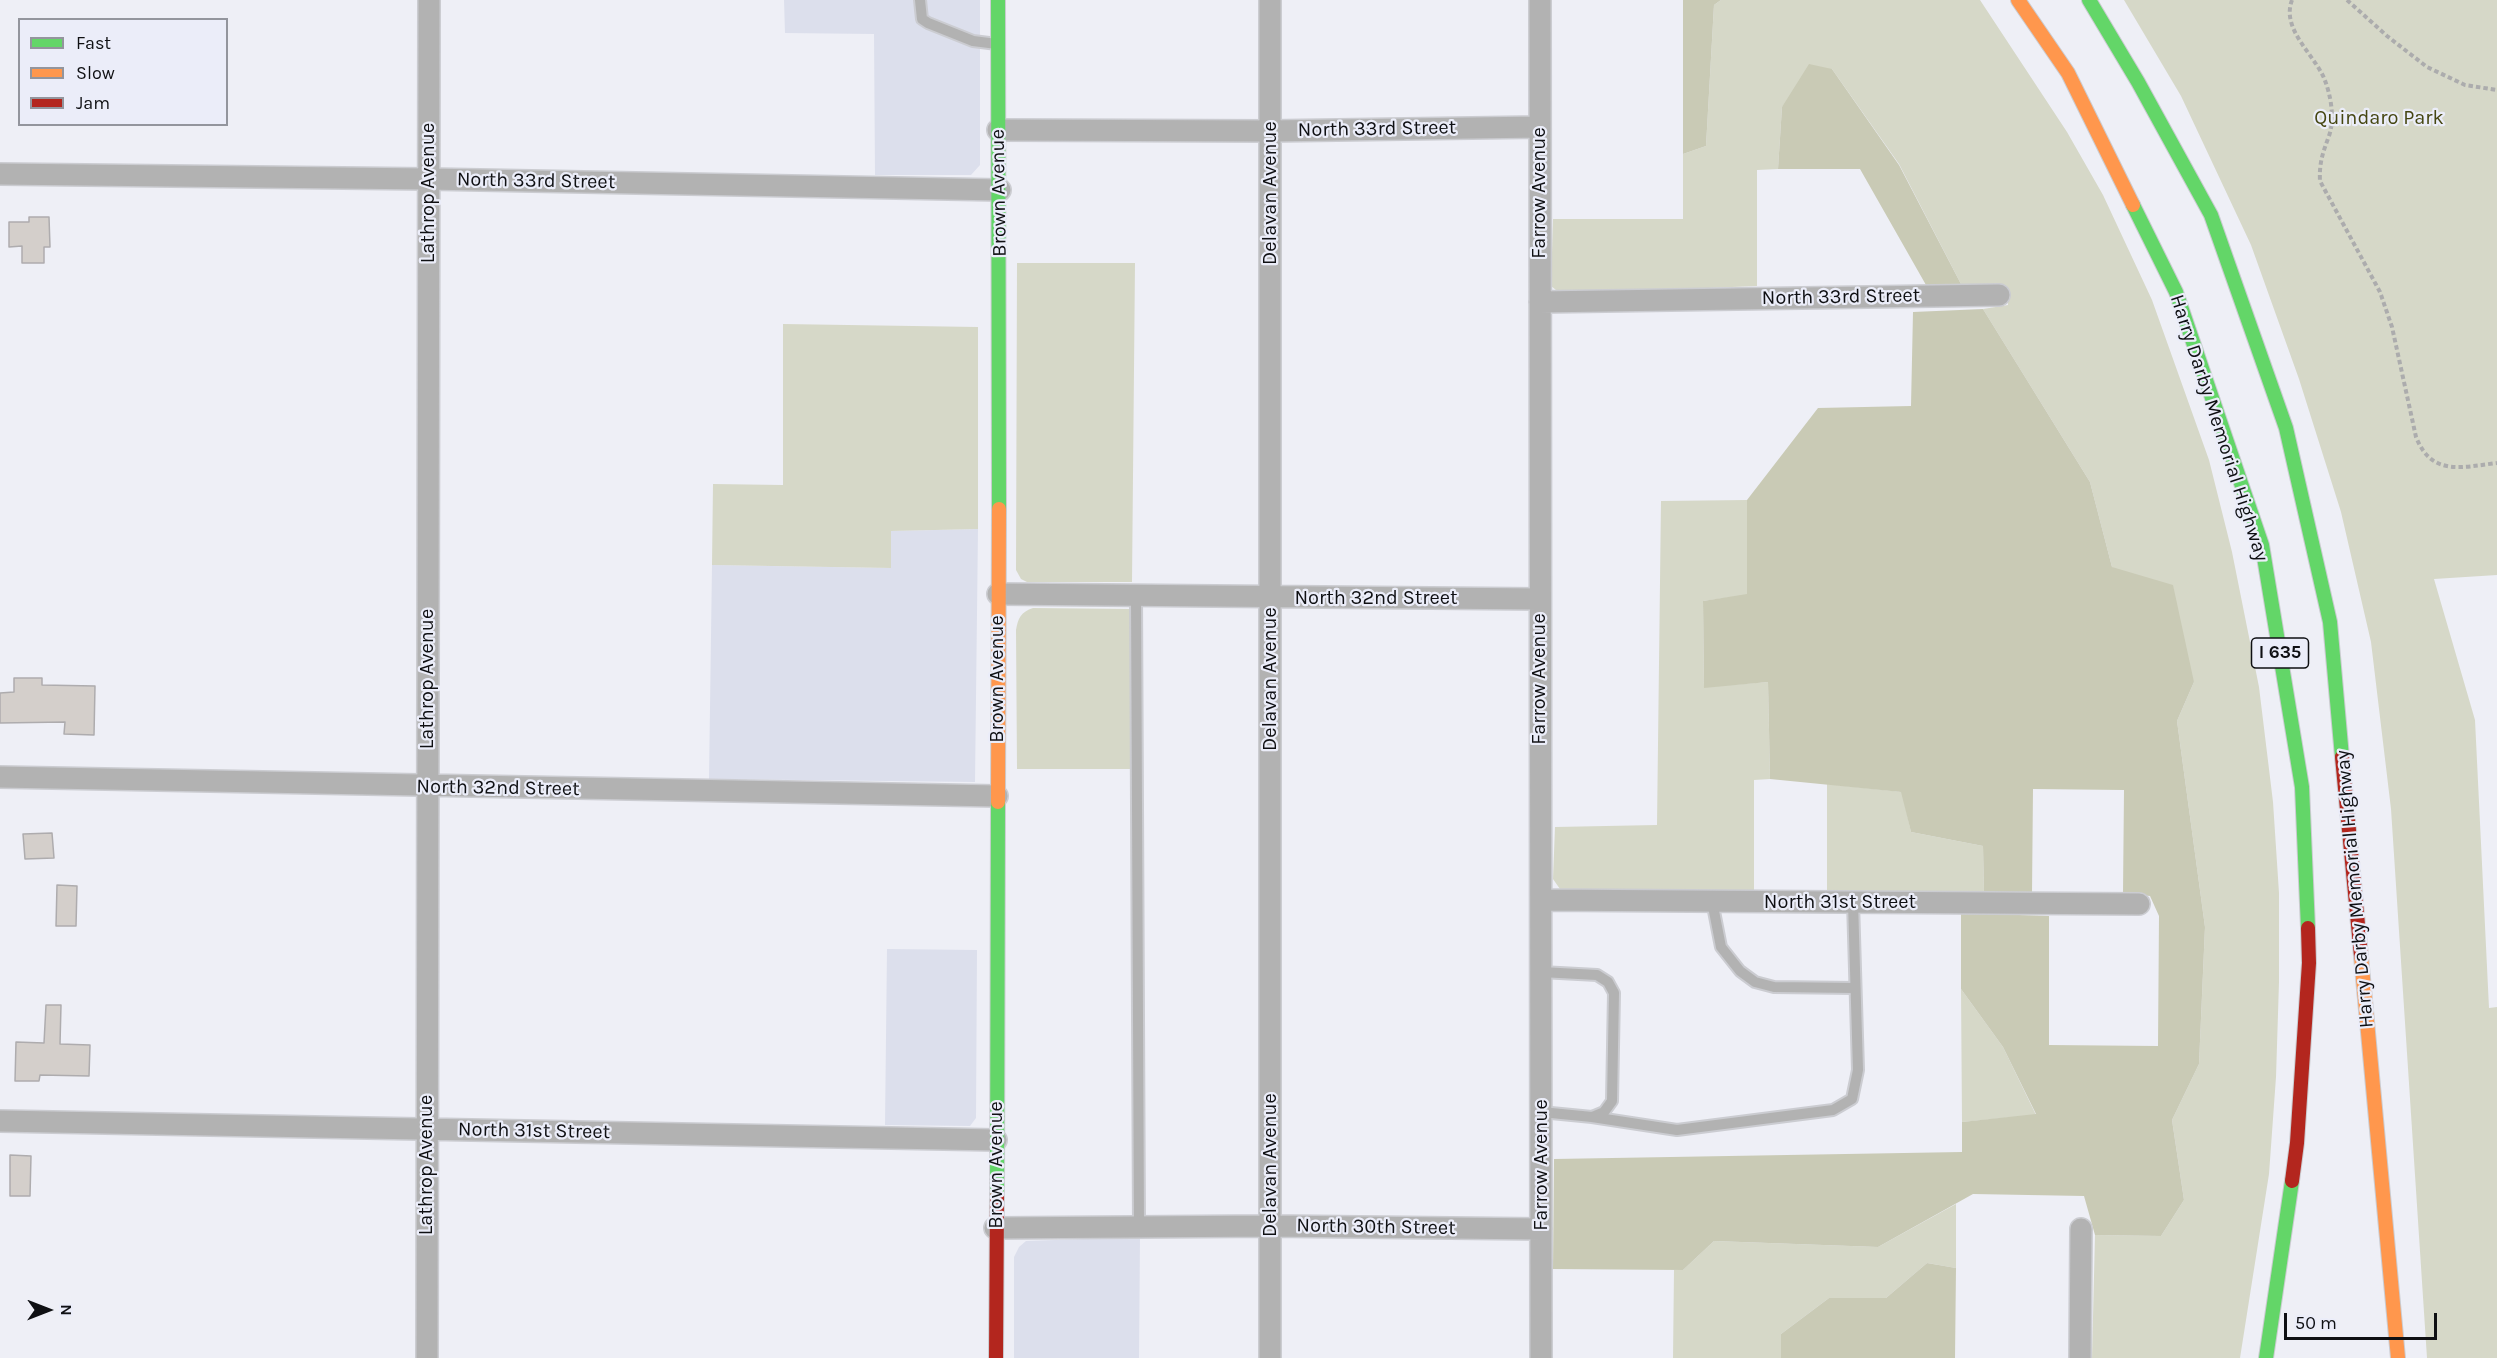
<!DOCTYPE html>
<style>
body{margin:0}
#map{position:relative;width:2497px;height:1358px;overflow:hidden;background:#eeeff6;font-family:Karla,sans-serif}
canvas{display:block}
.legend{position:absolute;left:18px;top:18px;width:210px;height:108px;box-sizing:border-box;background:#ebedf9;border:2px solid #93959d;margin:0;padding:8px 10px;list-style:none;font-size:18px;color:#0f1013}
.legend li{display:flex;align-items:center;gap:12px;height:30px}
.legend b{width:30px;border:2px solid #93959d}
.north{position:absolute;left:18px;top:1280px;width:60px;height:60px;-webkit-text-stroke:4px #ebedf9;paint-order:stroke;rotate:90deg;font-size:16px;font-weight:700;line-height:24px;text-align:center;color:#0f1013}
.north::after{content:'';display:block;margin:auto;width:21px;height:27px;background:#0f1013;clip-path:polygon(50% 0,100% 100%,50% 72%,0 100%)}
.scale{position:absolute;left:2284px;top:1313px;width:153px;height:27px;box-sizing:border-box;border:3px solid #0f1013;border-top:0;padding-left:8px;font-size:18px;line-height:21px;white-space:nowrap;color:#0f1013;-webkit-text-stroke:4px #ebedf9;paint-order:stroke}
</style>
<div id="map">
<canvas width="2497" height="1358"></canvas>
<ul class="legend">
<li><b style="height:8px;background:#63d668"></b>Fast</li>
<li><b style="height:8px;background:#ff974d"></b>Slow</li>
<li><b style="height:8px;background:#b3261e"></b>Jam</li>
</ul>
<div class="north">N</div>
<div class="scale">50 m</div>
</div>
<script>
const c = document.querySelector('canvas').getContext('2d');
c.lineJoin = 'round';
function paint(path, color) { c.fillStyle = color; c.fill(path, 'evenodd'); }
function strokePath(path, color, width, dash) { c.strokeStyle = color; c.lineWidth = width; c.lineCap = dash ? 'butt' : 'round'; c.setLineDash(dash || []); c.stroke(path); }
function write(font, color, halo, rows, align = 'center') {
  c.font = font + ' Karla,sans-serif'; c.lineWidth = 4.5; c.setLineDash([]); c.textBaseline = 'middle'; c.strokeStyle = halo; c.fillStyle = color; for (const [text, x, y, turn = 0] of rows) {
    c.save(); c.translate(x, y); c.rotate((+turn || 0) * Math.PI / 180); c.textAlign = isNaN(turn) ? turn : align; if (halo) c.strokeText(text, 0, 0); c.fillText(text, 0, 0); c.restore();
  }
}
const built = new Path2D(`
 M 784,0 L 980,0 L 980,165 L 971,175 L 875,175 L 874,34 L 785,33 Z
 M 978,529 L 975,782 L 709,779 L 712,565 L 890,568 L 891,531 Z
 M 887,949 L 977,950 L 976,1118 L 970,1126 L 885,1125 Z
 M 1140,1237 L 1139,1358 L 1014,1358 L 1014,1257 L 1019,1247 L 1026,1241 Z`);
const green = new Path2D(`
 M 1721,0 L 1980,0 L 2067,132 L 2103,195 L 2152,300 L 2209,460 L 2232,552 L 2259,687 L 2273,802 L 2279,893 L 2279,982 L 2276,1077 L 2269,1174 L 2240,1358 L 2092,1358 L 2095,1235 L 2161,1236 L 2184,1200 L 2172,1120 L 2199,1064 L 2205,927 L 2177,721 L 2194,682 L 2112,567 L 2090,482 L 1983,309 L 2008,305 L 2007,286 L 1962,286 L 1899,164 L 1832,69 L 1782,107 L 1778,169 L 1757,170 L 1757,286 L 1561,294 L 1551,286 L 1553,219 L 1683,219 L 1683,154 L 1706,146 L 1714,5 Z
 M 2124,0 L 2497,0 L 2497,575 L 2434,579 L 2475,720 L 2489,1008 L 2497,1007 L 2497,1358 L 2427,1358 L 2391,809 L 2371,642 L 2341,512 L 2299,379 L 2251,245 L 2181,96 Z
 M 1017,263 L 1135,263 L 1132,582 L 1027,582 L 1021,579 L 1016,570 Z
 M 783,324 L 978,327 L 978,529 L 891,531 L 891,568 L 712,565 L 713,484 L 783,485 Z
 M 1747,500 L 1747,595 L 1703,601 L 1704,687 L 1768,682 L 1770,779 L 1754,780 L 1754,893 L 1575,893 L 1560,889 L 1553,879 L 1555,827 L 1657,825 L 1661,501 Z
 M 1033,608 L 1130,609 L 1131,769 L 1017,769 L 1016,630 C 1018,618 1021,612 1033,608 Z
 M 1827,784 L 1902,792 L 1911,832 L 1983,846 L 1984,893 L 1827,890 Z
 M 1961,989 L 2003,1047 L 2036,1115 L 1962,1122 Z
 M 1956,1204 L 1956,1268 L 1927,1263 L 1886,1298 L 1829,1298 L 1781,1334 L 1781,1358 L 1673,1358 L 1674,1270 L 1683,1270 L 1714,1241 L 1878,1247 Z`);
const forest = new Path2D(`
 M 1683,0 L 1721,0 L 1714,5 L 1706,146 L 1683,154 Z
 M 1809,64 L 1832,69 L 1899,165 L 1962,286 L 1926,285 L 1860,169 L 1778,169 L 1782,107 Z
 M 1983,309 L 2090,482 L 2112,567 L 2173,585 L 2194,682 L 2177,721 L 2205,927 L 2199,1064 L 2172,1120 L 2184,1200 L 2161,1236 L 2095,1235 L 2084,1196 L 1973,1194 L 1878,1247 L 1714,1241 L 1683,1270 L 1553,1269 L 1554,1159 L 1962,1152 L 1962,1122 L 2036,1114 L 2003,1047 L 1961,989 L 1961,913 L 2049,916 L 2049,1045 L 2158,1046 L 2159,916 L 2150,896 L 2123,893 L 2124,790 L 2033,789 L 2032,893 L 1984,893 L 1983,846 L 1911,832 L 1901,792 L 1770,779 L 1768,682 L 1704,688 L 1703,601 L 1747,594 L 1747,500 L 1818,408 L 1911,406 L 1913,312 Z
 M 1927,1263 L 1956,1268 L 1955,1358 L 1781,1358 L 1781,1334 L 1829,1298 L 1886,1298 Z`);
const building = new Path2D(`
 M 29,217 L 49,217 L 50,247 L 44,247 L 44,263 L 22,263 L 22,246 L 9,247 L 9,222 L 29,222 Z
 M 14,678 L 42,678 L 42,685 L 95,686 L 94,735 L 64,734 L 65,722 L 0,723 L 0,693 L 14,692 Z
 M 52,833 L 54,858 L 25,859 L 23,834 Z
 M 57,885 L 77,886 L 76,926 L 56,926 Z
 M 46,1005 L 61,1005 L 60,1044 L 90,1045 L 89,1076 L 40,1075 L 39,1081 L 15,1081 L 16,1042 L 44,1043 Z
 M 10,1155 L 31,1156 L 30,1196 L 10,1196 Z`);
const path = new Path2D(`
 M 2292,0 C 2281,29 2313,53 2324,78 C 2331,95 2335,119 2329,136 C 2323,152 2319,163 2320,181 L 2380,292 L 2392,327 L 2416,437 C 2432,477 2462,467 2497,463
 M 2347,0 L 2387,36 L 2427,67 L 2465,85 L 2497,90`);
const lane = new Path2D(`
 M 920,0 L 922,19 L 928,23 L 973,41 L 997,44
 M 1136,596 L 1139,1227
 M 1712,901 L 1721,947 L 1740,971 L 1755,982 L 1774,987 L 1855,988
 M 1541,972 L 1597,975 L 1608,982 L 1614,993 L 1612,1101 L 1604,1112 L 1592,1117 L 1541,1112
 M 1592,1117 L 1677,1130 L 1833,1110 L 1852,1099 L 1858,1070 L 1853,902`);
const street = new Path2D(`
 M 1540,0 L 1541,1358
 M 998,130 L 1270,131 L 1539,127
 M 0,174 L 428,179 L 1000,190
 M 1540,302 L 1999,295
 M 998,594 L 1539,599
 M 0,777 L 997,796
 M 1541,900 L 2139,904
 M 0,1121 L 996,1140
 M 995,1228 L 1270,1226 L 1541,1229
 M 427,1358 L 429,0
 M 1270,1358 L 1270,0
 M 2080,1358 L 2081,1229`);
const fast = new Path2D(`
 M 998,0 L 999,509
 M 2089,0 L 2138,82 L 2211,215 L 2286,428 L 2330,622 L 2342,757
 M 2133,205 L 2176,292 L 2262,545 L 2302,787 L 2308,928
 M 997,1196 L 998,802
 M 2266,1358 L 2292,1181`);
const slow = new Path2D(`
 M 2018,0 L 2068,73 L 2133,205
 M 998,802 L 999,509
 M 2361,956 L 2398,1358`);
const jam = new Path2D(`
 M 2342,757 L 2361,956
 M 2292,1181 L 2297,1143 L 2309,963 L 2308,928
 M 996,1358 L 997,1196`);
const shields = [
 [2280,653,57]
];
const shieldNames = [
 ["I 635",2280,653]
];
const parkNames = [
 ["Quindaro Park",2379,118]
];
const streetNames = [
 ["North 33rd Street",1377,129,-1],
 ["North 33rd Street",536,181,1],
 ["Lathrop Avenue",428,193,-90],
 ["Brown Avenue",999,193,-91],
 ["Delavan Avenue",1270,193,-90],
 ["Farrow Avenue",1539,193,-90],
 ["North 33rd Street",1841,297,-1],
 ["Harry Darby Memorial Highway",2219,428,72],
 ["North 32nd Street",1376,598],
 ["Lathrop Avenue",427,679,-90],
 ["Brown Avenue",997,679,-90],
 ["Delavan Avenue",1270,679,-90],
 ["Farrow Avenue",1539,679,-90],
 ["North 32nd Street",498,788,1],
 ["Harry Darby Memorial Highway",2355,889,-95],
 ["North 31st Street",1840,902],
 ["North 31st Street",534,1131,1],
 ["Lathrop Avenue",426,1165,-90],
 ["Brown Avenue",996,1165,-90],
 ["Delavan Avenue",1270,1165,-90],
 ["Farrow Avenue",1541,1165,-90],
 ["North 30th Street",1376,1227,1]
];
paint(built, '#dcdfec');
paint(green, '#d6d8c8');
paint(forest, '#c9cab5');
paint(building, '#d4cfcb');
strokePath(building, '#aeacae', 1.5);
strokePath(lane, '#cbccd1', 14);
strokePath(street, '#cbccd1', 24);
strokePath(fast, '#cbccd1', 16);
strokePath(slow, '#cbccd1', 16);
strokePath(jam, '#cbccd1', 16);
strokePath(path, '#acacad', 4, [4.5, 3]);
strokePath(lane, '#b2b2b2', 10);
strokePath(street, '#b2b2b2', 21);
strokePath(fast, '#63d668', 14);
strokePath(slow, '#ff974d', 14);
strokePath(jam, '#b3261e', 14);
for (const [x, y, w] of shields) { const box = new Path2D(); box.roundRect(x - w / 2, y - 15, w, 30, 4.5); c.fillStyle = '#ebedf9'; c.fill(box); strokePath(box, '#0f1013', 1.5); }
write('bold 18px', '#0f1013', null, shieldNames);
write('20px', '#454611', '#ebedf9', parkNames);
write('20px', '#0f1013', '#ebedf9', streetNames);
</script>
